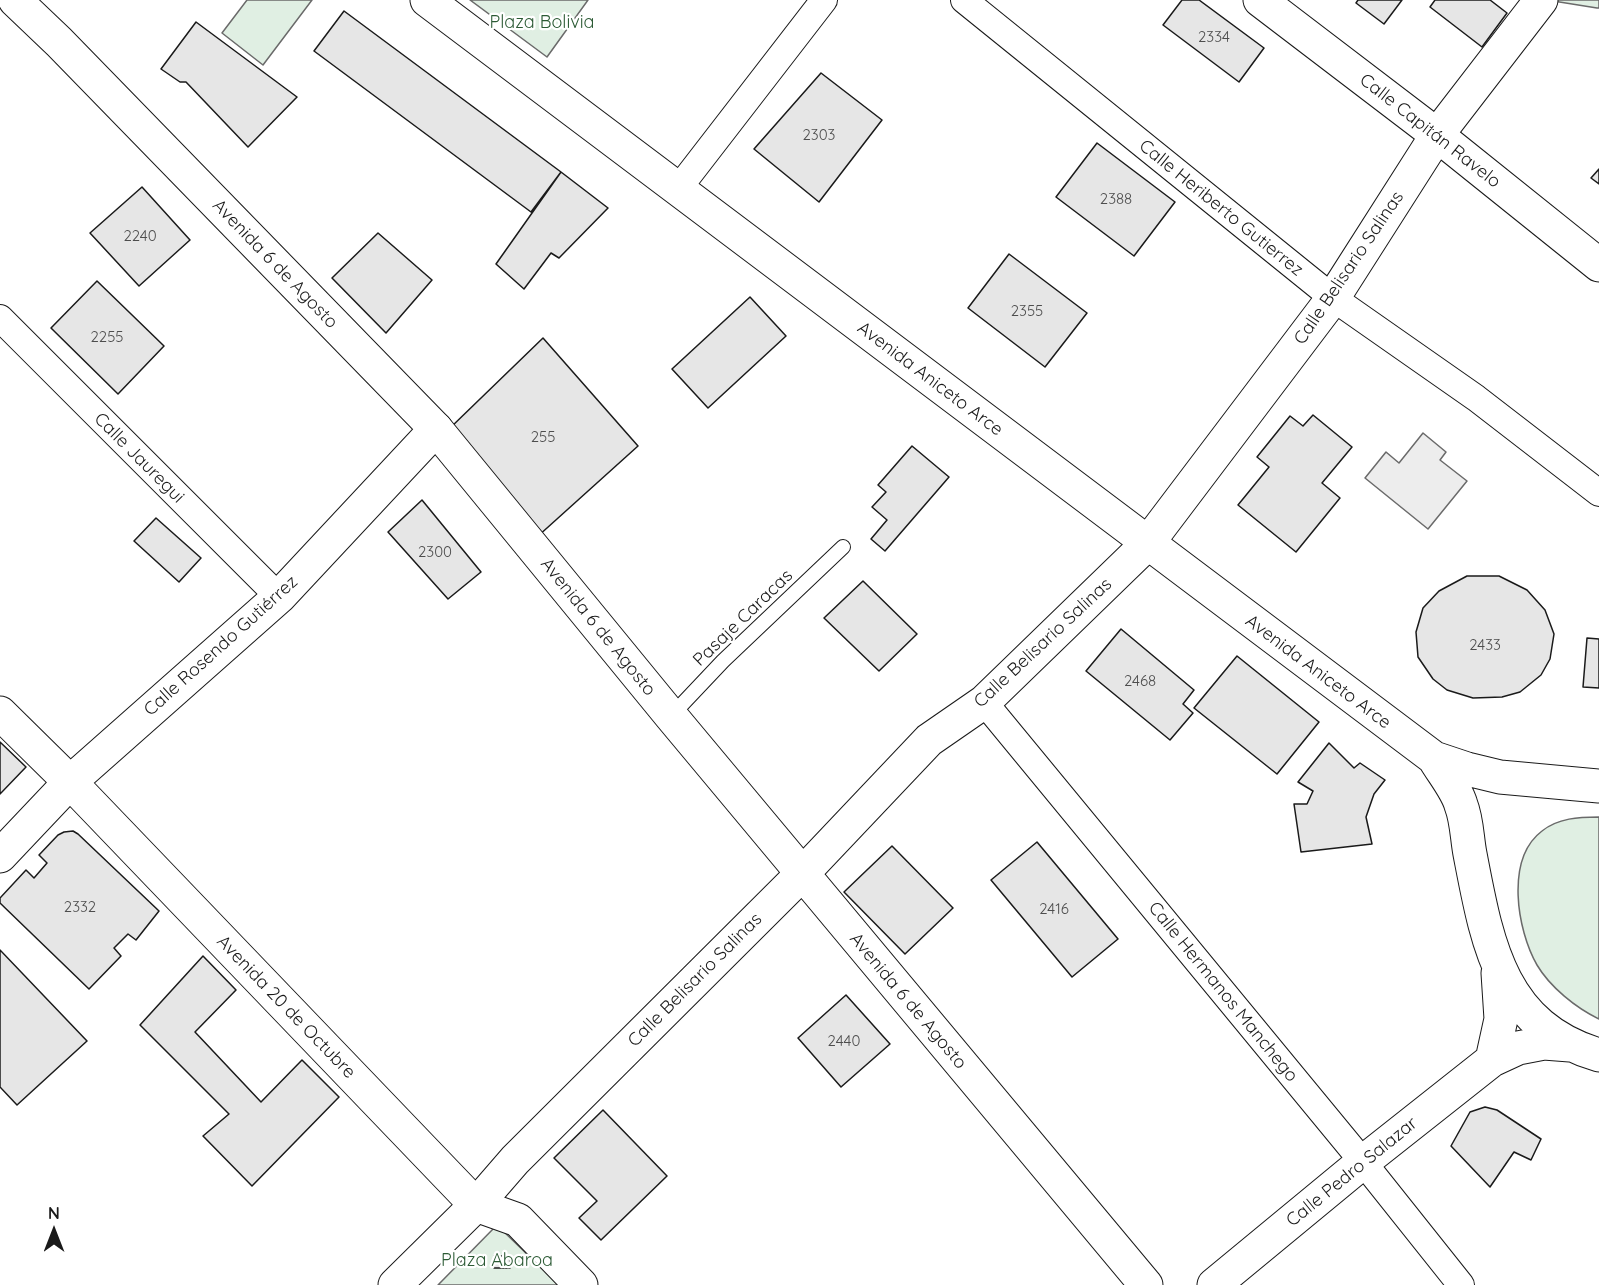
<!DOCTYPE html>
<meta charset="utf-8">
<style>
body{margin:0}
#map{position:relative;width:1599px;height:1285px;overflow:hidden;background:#fff;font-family:Quicksand,sans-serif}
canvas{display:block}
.north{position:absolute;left:24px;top:1201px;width:60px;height:60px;-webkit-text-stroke:4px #fff;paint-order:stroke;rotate:0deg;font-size:16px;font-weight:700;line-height:24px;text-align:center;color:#1a1a1a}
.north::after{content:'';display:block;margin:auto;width:21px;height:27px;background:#1a1a1a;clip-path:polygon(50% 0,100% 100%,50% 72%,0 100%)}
</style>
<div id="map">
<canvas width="1599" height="1285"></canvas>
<div class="north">N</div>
</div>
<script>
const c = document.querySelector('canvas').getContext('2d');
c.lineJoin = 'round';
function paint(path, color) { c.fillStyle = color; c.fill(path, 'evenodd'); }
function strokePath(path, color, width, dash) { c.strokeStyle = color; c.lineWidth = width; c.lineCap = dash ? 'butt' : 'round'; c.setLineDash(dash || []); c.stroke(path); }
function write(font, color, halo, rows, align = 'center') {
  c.font = font + ' Quicksand,sans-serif'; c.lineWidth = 4.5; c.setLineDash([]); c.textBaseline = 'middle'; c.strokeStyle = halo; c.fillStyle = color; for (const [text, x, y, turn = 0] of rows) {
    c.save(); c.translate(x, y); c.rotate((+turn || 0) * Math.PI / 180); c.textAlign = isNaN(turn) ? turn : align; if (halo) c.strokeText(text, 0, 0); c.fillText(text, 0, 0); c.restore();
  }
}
const green = new Path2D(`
 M 247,0 L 312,0 L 263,65 L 222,33 Z
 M 470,0 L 588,0 L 547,57 Z
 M 1547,0 L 1599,0 L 1599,8 L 1597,8 Z
 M 1599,817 L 1599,1019 C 1576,1008 1550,987 1537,965 C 1517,930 1505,859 1542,831 C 1558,818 1579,817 1599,817 Z
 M 495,1227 L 501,1229 L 559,1285 L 438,1285 Z`);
const parking = new Path2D(`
 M 1423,433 L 1446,452 L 1440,460 L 1467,481 L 1428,529 L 1365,478 L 1386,452 L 1399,463 Z`);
const building = new Path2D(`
 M 1182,0 L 1199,0 L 1264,48 L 1239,82 L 1163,25 Z
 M 1358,0 L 1402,0 L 1384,24 L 1356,3 Z
 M 1435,0 L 1490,0 L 1507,13 L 1482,47 L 1430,7 Z
 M 344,11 L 561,172 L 531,212 L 314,51 Z
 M 196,22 L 297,97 L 248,147 L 186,82 L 180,82 L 161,69 Z
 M 821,73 L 882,120 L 819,202 L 754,149 Z
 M 1097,143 L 1175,202 L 1134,256 L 1056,197 Z
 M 1599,169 L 1599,184 L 1591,178 Z
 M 561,172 L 608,208 L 559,258 L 551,253 L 524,289 L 496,264 Z
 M 142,187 L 190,240 L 139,286 L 90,233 Z
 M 378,233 L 432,280 L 386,333 L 332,278 Z
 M 1009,254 L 1087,313 L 1045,367 L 968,308 Z
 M 97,281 L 164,346 L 118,394 L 51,328 Z
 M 750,297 L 786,336 L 708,408 L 672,369 Z
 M 543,338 L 638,446 L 537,537 L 449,429 Z
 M 1313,415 L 1352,447 L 1322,483 L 1340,498 L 1296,552 L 1238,505 L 1269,467 L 1257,457 L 1290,416 L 1303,426 Z
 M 912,446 L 949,477 L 885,551 L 871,539 L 887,520 L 872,507 L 886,492 L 878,485 Z
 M 422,500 L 481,572 L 448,599 L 388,532 Z
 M 156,518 L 201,558 L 179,582 L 134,541 Z
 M 1467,576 L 1499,576 L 1527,590 L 1545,610 L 1554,634 L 1550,659 L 1541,675 L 1520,692 L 1502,697 L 1473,698 L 1447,690 L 1433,679 L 1418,657 L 1416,632 L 1423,608 L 1439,591 Z
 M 863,581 L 917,634 L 879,671 L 824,618 Z
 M 1121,629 L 1194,690 L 1183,704 L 1193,713 L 1170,740 L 1086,671 Z
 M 1587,638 L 1599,639 L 1599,688 L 1583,687 Z
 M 1237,656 L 1319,722 L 1277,774 L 1194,708 Z
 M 0,742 L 26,767 L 0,794 Z
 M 1329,743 L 1354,768 L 1360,763 L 1385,780 L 1374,794 L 1366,817 L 1372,844 L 1301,852 L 1294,804 L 1307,804 L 1313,791 L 1298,782 Z
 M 73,831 L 78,834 L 159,911 L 136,940 L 128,934 L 114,948 L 121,956 L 89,989 L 0,903 L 0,898 L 26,870 L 34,878 L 47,863 L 39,855 L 58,835 L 64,832 Z
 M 1037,842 L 1118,939 L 1072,977 L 991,880 Z
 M 892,846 L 953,908 L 905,954 L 844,892 Z
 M 0,950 L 87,1041 L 17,1105 L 0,1087 Z
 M 203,956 L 236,990 L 195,1032 L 261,1102 L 302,1060 L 339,1097 L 252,1186 L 203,1136 L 229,1114 L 140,1025 Z
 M 846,995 L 890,1044 L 841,1087 L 798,1038 Z
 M 1485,1107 L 1497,1110 L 1541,1139 L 1531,1160 L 1514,1152 L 1490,1187 L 1451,1146 L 1470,1112 Z
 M 603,1110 L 667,1176 L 601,1240 L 579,1218 L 597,1201 L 554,1158 Z
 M 494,1256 L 510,1256 L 510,1268 L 494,1268 Z`);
const lane = new Path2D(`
 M 671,716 L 723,661 L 843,547`);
const street = new Path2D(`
 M 964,0 L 1333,298 L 1476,398 L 1599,493
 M 678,189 L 824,0
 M 0,318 L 279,597
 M 984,702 L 1363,1162 L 1461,1285`);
const secondary = new Path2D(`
 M 1260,0 L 1437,135 L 1599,265
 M 0,713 L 70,782 L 476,1205 L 518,1220 L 581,1285
 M 0,856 L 70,782 L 279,597 L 436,429`);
const primary = new Path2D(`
 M 15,0 L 59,42 L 436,429 L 671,716 L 1146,1285
 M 427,0 L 1434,758 L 1467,769 L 1500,777 L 1599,786
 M 1434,758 C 1442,772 1457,790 1461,805 C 1467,820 1467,839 1470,854 C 1487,942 1500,1026 1599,1055
 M 1492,1060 L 1501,1019 L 1498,973
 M 395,1285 L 476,1205 L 515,1160 L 802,874 L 929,740 L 984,702 L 1147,544 L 1333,298 L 1437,135 L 1541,0
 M 1214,1285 L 1363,1162 L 1492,1060 L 1518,1048 L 1544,1043 L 1570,1045`);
const numberNames = [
 ["2334",1214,37],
 ["2303",819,135],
 ["2388",1116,199],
 ["2240",140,236],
 ["2355",1027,311],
 ["2255",107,337],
 ["255",543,437],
 ["2300",435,552],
 ["2433",1485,645],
 ["2468",1140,681],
 ["2332",80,907],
 ["2416",1054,909],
 ["2440",844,1041]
];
const parkNames = [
 ["Plaza Bolivia",542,23],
 ["Plaza Abaroa",497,1261]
];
const streetNames = [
 ["Calle Capitán Ravelo",1430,131,38],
 ["Calle Heriberto Gutierrez",1221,208,39],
 ["Avenida 6 de Agosto",275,264,46],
 ["Calle Belisario Salinas",1349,268,-56],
 ["Avenida Aniceto Arce",930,379,37],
 ["Calle Jauregui",139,458,45],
 ["Pasaje Caracas",743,618,-44],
 ["Avenida 6 de Agosto",598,627,51],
 ["Calle Belisario Salinas",1043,643,-43],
 ["Calle Rosendo Gutiérrez",221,646,-42],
 ["Avenida Aniceto Arce",1318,672,37],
 ["Calle Belisario Salinas",695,980,-45],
 ["Calle Hermanos Manchego",1223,992,51],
 ["Avenida 6 de Agosto",908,1001,50],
 ["Avenida 20 de Octubre",286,1007,46],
 ["Calle Pedro Salazar",1352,1172,-39]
];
paint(green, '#e0efe3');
strokePath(green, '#6a6a6a', 1.5);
paint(parking, '#ededed');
strokePath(parking, '#6a6a6a', 1.5);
paint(building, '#e6e6e6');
strokePath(building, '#1a1a1a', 1.5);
strokePath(lane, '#1a1a1a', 16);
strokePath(street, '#1a1a1a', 28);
strokePath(secondary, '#1a1a1a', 35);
strokePath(primary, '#1a1a1a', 35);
strokePath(lane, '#fff', 14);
strokePath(street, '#fff', 26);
strokePath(secondary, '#fff', 33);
strokePath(primary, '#fff', 33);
write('15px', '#4d4d4d', null, numberNames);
write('18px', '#2b5a34', '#fff', parkNames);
write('18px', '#1a1a1a', '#fff', streetNames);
</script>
